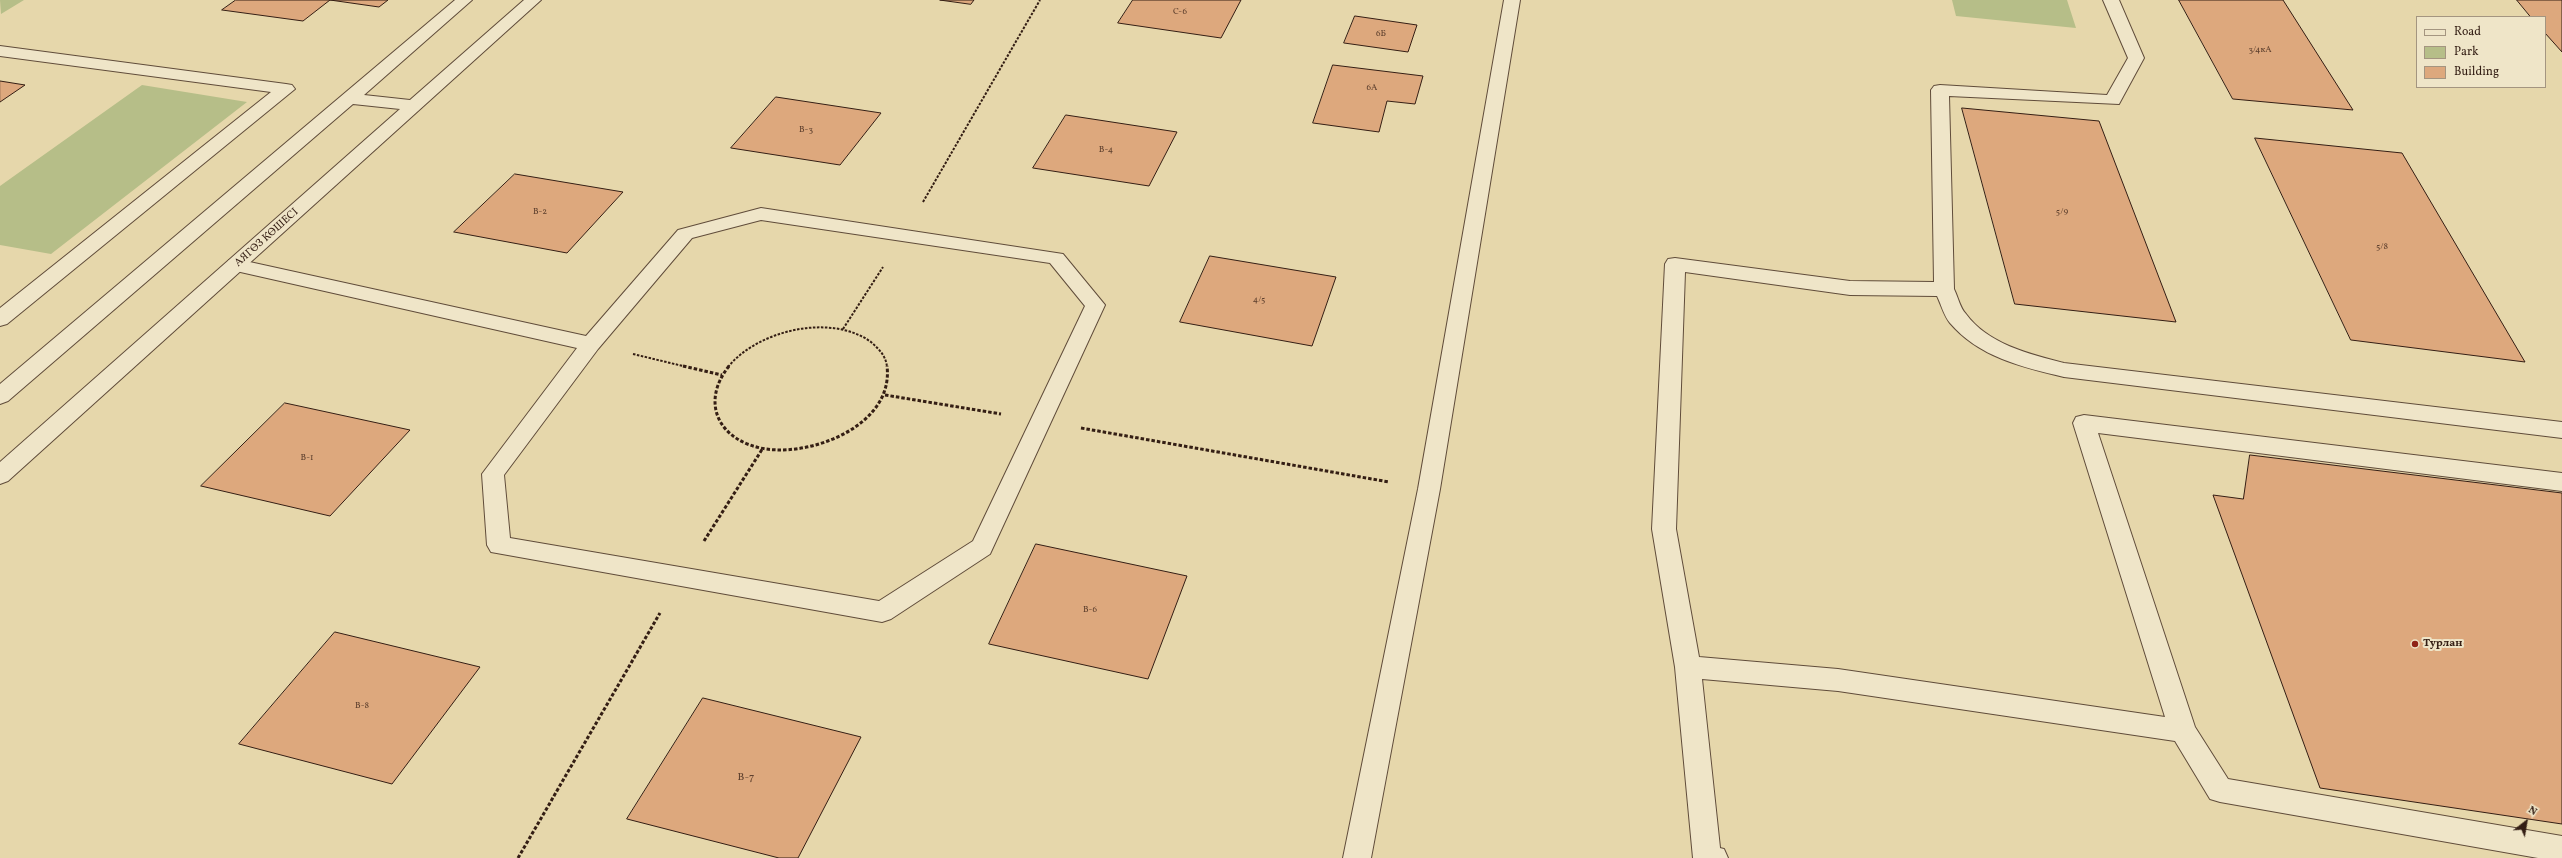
<!DOCTYPE html>
<meta charset="utf-8">
<style>
body{margin:0}
#map{position:relative;width:2562px;height:858px;overflow:hidden;background:#e6d7ab;font-family:Vollkorn,serif}
canvas{display:block}
.legend{position:absolute;left:2416px;top:16px;width:130px;height:72px;box-sizing:border-box;background:#efe5c8;border:1px solid #a49580;margin:0;padding:5px 7px;list-style:none;font-size:12px;color:#341e14}
.legend li{display:flex;align-items:center;gap:8px;height:20px}
.legend b{width:20px;border:1px solid #a49580}
.north{position:absolute;left:2506px;top:802px;width:40px;height:40px;-webkit-text-stroke:3px #efe5c8;paint-order:stroke;rotate:31deg;font-size:11px;font-weight:700;line-height:16px;text-align:center;color:#341e14}
.north::after{content:'';display:block;margin:auto;width:14px;height:18px;background:#341e14;clip-path:polygon(50% 0,100% 100%,50% 72%,0 100%)}
</style>
<div id="map">
<canvas width="2562" height="858"></canvas>
<ul class="legend">
<li><b style="height:5px;background:#efe5c8"></b>Road</li>
<li><b style="height:11px;background:#b6be88"></b>Park</li>
<li><b style="height:11px;background:#dda87d"></b>Building</li>
</ul>
<div class="north">N</div>
</div>
<script>
const c = document.querySelector('canvas').getContext('2d');
c.lineJoin = 'round';
function paint(path, color) { c.fillStyle = color; c.fill(path, 'evenodd'); }
function strokePath(path, color, width, dash) { c.strokeStyle = color; c.lineWidth = width; c.lineCap = dash ? 'butt' : 'round'; c.setLineDash(dash || []); c.stroke(path); }
function write(font, color, halo, rows, align = 'center') {
  c.font = font + ' Vollkorn,serif'; c.lineWidth = 4; c.setLineDash([]); c.textBaseline = 'middle'; c.strokeStyle = halo; c.fillStyle = color; for (const [text, x, y, turn = 0] of rows) {
    c.save(); c.translate(x, y); c.rotate((+turn || 0) * Math.PI / 180); c.textAlign = isNaN(turn) ? turn : align; if (halo) c.strokeText(text, 0, 0); c.fillText(text, 0, 0); c.restore();
  }
}
const green = new Path2D(`
 M 0,0 L 24,0 L 1,14 Z
 M 1952,0 L 2067,0 L 2076,28 L 1956,16 Z
 M 142,85 L 247,102 L 51,254 L 0,245 L 0,186 Z`);
const building = new Path2D(`
 M 236,0 L 388,0 L 379,7 L 330,0 L 303,21 L 222,10 Z
 M 940,0 L 974,0 L 971,4 Z
 M 1133,0 L 1241,0 L 1221,38 L 1118,23 Z
 M 2179,0 L 2283,0 L 2353,110 L 2233,99 Z
 M 2517,0 L 2562,0 L 2562,52 L 2545,33 L 2545,17 L 2531,17 Z
 M 1355,16 L 1417,25 L 1408,52 L 1344,43 Z
 M 1333,65 L 1423,76 L 1415,104 L 1387,101 L 1379,132 L 1313,123 Z
 M 0,81 L 25,85 L 0,102 Z
 M 776,97 L 881,113 L 840,165 L 731,148 Z
 M 1962,108 L 2099,121 L 2176,322 L 2015,304 Z
 M 1066,115 L 1177,132 L 1149,186 L 1033,168 Z
 M 2255,138 L 2402,153 L 2525,362 L 2351,340 Z
 M 515,174 L 623,192 L 567,253 L 454,232 Z
 M 1210,256 L 1336,277 L 1312,346 L 1180,322 Z
 M 285,403 L 410,430 L 330,516 L 201,486 Z
 M 2250,455 L 2562,493 L 2562,824 L 2320,788 L 2213,495 L 2243,499 Z
 M 1036,544 L 1187,576 L 1148,679 L 989,644 Z
 M 335,632 L 480,667 L 392,784 L 239,744 Z
 M 703,698 L 861,737 L 798,858 L 779,858 L 627,819 Z`);
const pathFar1 = new Path2D(`
 M 923,202 L 1040,0
 M 843,329 L 883,267
 M 633,354 L 687,367
 M 728,367 C 758,330 831,313 871,342 C 879,349 886,356 887,367`);
const path = new Path2D(`
 M 683,366 L 722,375
 M 729,366 C 699,404 720,442 766,449 C 815,456 894,424 887,366
 M 885,395 L 1001,414
 M 1081,428 L 1389,482
 M 704,541 L 763,448
 M 518,858 L 660,613`);
const service = new Path2D(`
 M 1504,0 L 1520,0 L 1440,489 L 1371,858 L 1343,858 L 1418,489 Z
 M 2103,0 L 2119,0 L 2144,58 L 2119,104 L 1949,96 L 1954,289 C 1958,297 1960,308 1966,314 C 1988,344 2029,354 2064,363 L 2562,422 L 2562,438 L 2064,377 C 2022,367 1979,357 1950,323 C 1944,316 1941,304 1937,296 L 1850,295 L 1685,272 L 1676,529 L 1699,657 L 1838,669 L 2165,717 L 2073,423 L 2076,417 L 2084,415 L 2562,473 L 2562,491 L 2098,433 L 2195,727 L 2228,779 L 2562,836 L 2562,858 L 2538,858 L 2220,802 L 2210,799 L 2175,741 L 1838,691 L 1702,679 L 1721,857 L 1693,858 L 1675,667 L 1652,529 L 1665,264 L 1668,259 L 1675,258 L 1850,281 L 1934,282 L 1931,90 L 1934,86 L 1940,85 L 2107,95 L 2128,58 Z
 M 0,46 L 286,84 L 292,85 L 295,89 L 7,324 L 0,326 L 0,308 L 271,92 L 0,56 Z
 M 761,208 L 1063,254 L 1105,305 L 990,554 L 891,619 L 882,622 L 491,552 L 487,545 L 482,474 L 577,348 L 236,271 L 229,270 L 226,265 L 229,260 L 236,259 L 586,336 L 678,230 ZM 761,220 L 1050,263 L 1085,306 L 973,541 L 879,601 L 510,538 L 504,475 L 598,349 L 692,238 Z`);
const minor = new Path2D(`
 M 455,0 L 472,0 L 364,95 L 410,100 L 524,0 L 541,0 L 8,481 L 0,484 L 0,462 L 400,109 L 353,104 L 8,401 L 0,404 L 0,384 Z
 M 1707,845 L 1724,849 L 1728,858 L 1693,858 L 1697,849 Z`);
const markers = [
 [2415,644,4,"#8f2418"]
];
const numberNames = [
 ["C-6",1180,12],
 ["6Б",1381,34],
 ["3/4кА",2260,50],
 ["6А",1372,88],
 ["В-3",806,130],
 ["В-4",1106,150],
 ["В-2",540,212],
 ["5/9",2062,212],
 ["5/8",2382,247],
 ["4/5",1259,300],
 ["В-1",307,458],
 ["В-6",1090,610],
 ["В-8",362,706]
];
const streetNames = [
 ["АЯГӨЗ КӨШЕСІ",267,238,-42]
];
const poiNames = [
 ["Турлан",2423,644]
];
const nearNumbernames = [
 ["В-7",746,778]
];
paint(green, '#b6be88');
paint(building, '#dda87d');
strokePath(building, '#341e14', 1);
strokePath(service, '#604c3a', 2);
strokePath(minor, '#604c3a', 2);
strokePath(pathFar1, '#341e14', 2, [2.5, 1.5]);
strokePath(path, '#341e14', 3, [3.5, 2]);
paint(service, '#efe5c8');
paint(minor, '#efe5c8');
for (const [x, y, r, color] of markers) { const dot = new Path2D(); dot.arc(x, y, r, 0, 2 * Math.PI); c.fillStyle = color; c.fill(dot); strokePath(dot, '#efe5c8', 1.5); }
write('9px', '#5e402e', null, numberNames);
write('11px', '#341e14', '#efe5c8', streetNames);
write('bold 11px', '#341e14', '#efe5c8', poiNames, 'left');
write('11px', '#5e402e', null, nearNumbernames);
</script>
